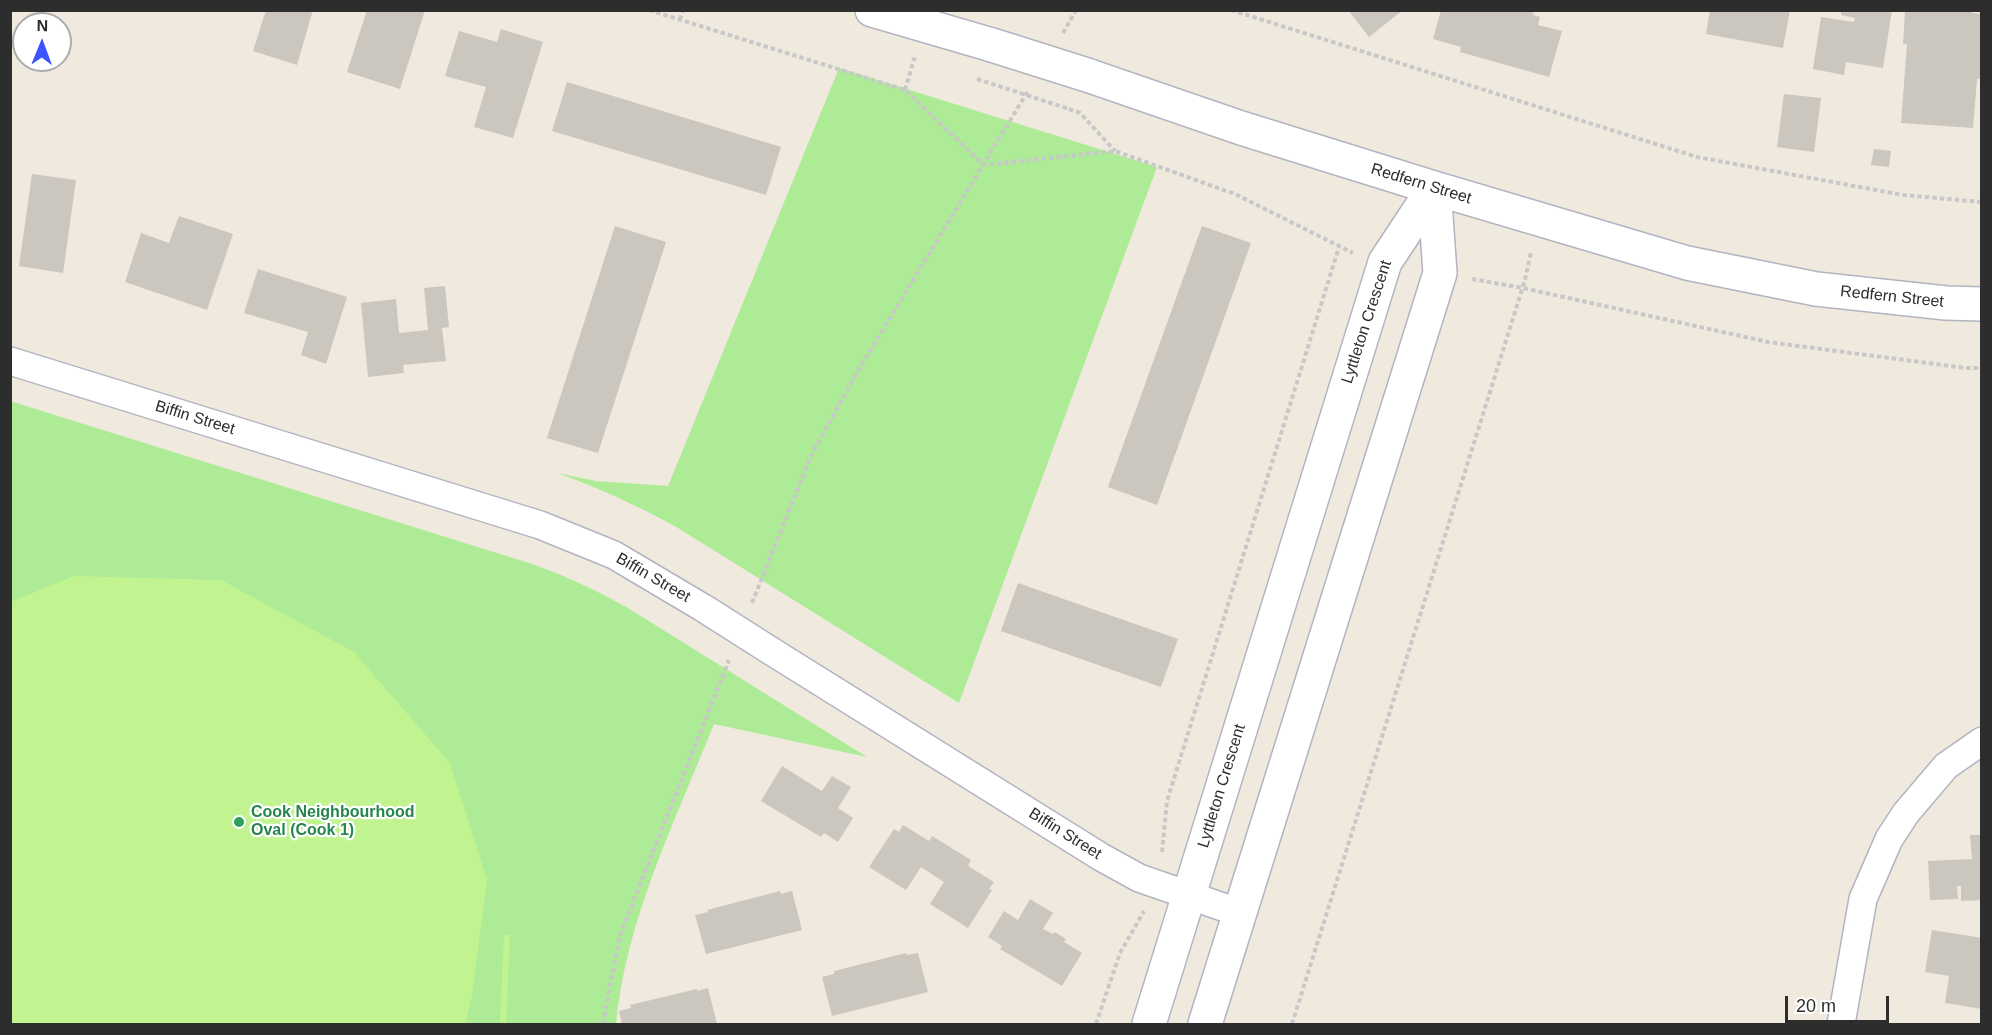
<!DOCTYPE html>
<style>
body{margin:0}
#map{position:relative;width:1992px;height:1035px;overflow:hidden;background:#f0e9de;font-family:Arial,sans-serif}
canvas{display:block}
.frame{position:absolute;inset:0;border:12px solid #2d2d2d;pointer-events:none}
.north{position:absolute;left:12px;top:12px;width:60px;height:60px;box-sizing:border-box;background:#fff;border:2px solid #ababab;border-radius:50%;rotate:1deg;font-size:16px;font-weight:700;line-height:24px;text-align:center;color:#2d2d2d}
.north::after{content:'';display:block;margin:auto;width:21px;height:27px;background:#3c53ff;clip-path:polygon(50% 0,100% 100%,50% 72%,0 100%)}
.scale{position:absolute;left:1785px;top:996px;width:104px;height:27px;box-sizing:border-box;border:3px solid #2d2d2d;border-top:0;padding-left:8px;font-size:18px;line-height:21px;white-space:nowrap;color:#2d2d2d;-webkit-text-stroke:4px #fff;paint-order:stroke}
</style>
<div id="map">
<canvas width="1992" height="1035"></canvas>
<div class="frame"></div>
<div class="north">N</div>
<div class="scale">20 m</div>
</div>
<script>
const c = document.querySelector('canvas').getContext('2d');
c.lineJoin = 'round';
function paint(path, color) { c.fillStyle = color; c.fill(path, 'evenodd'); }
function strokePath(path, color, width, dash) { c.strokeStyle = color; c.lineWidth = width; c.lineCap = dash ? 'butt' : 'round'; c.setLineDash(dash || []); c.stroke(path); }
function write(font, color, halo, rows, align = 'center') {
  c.font = font + ' Arial,sans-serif'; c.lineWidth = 4.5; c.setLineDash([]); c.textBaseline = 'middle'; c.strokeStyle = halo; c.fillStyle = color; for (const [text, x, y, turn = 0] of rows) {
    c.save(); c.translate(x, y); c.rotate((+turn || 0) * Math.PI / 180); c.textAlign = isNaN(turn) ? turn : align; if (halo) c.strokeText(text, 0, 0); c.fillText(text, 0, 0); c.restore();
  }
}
const green = new Path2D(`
 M 839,68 L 1157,167 L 959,703 L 678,528 C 639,506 599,488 557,473 L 596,481 L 668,486 Z
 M 10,401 L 529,563 C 564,575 596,590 628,608 L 867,757 L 714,724 C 675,822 626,919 616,1024 L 11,1024 Z`);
const pitch = new Path2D(`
 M 74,576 L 221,580 L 354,652 L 450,763 L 487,880 L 472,996 L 465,1024 L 11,1024 L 11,602 Z
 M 504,935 L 510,935 L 506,1024 L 500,1024 Z`);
const building = new Path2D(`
 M 266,10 L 313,10 L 297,65 L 253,51 Z
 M 367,10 L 425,10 L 400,89 L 347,72 Z
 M 1348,10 L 1403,10 L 1369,37 Z
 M 1441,10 L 1534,10 L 1533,15 L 1540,17 L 1538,25 L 1562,31 L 1549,77 L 1460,52 L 1461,47 L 1433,39 Z
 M 1710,10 L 1790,10 L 1783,48 L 1706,34 Z
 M 1841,10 L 1892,10 L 1883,68 L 1846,62 L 1844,75 L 1813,69 L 1821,17 L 1854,22 L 1855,18 L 1841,15 Z
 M 1905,10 L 1972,10 L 1972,13 L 1982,14 L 1982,79 L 1977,79 L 1973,128 L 1901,123 L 1907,44 L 1903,44 Z
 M 501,29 L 543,42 L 513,138 L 474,127 L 486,87 L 445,76 L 459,31 L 497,42 Z
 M 567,82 L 781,147 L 766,195 L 552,131 Z
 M 1784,94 L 1821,98 L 1814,152 L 1777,147 Z
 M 1874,149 L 1891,151 L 1889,167 L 1871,165 Z
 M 32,174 L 76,180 L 63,273 L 19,266 Z
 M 179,216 L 233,234 L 207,310 L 125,282 L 141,233 L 169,243 Z
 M 615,226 L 666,242 L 598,453 L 547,438 Z
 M 1202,226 L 1251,243 L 1157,505 L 1108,487 Z
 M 258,269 L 347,297 L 326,364 L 301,355 L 308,332 L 244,313 Z
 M 445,286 L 449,327 L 442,328 L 446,361 L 403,365 L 404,373 L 368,377 L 361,303 L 396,299 L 399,333 L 428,330 L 424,288 Z
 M 1018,583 L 1178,639 L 1161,687 L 1001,631 Z
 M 782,766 L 822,791 L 832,776 L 851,787 L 838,808 L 853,818 L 838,842 L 824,833 L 821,837 L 761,801 Z
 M 903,825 L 929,841 L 932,836 L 971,860 L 968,866 L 994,882 L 989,889 L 992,890 L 968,928 L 930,904 L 944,882 L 921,867 L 906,890 L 869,867 L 894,829 L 899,832 Z
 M 1970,835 L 1982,835 L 1982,900 L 1961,901 L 1961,886 L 1957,886 L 1958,899 L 1930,900 L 1928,861 L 1972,859 Z
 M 780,891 L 781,894 L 792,891 L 802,930 L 706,954 L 695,915 L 708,912 L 707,910 Z
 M 1030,899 L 1053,913 L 1043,929 L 1053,934 L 1055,932 L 1066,939 L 1064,942 L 1082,953 L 1062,986 L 1000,949 L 1002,946 L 988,937 L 1004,911 L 1018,920 Z
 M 1932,930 L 1982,938 L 1982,1009 L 1945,1003 L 1949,976 L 1925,972 Z
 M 906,953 L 907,955 L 918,953 L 928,992 L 832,1016 L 822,977 L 834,974 L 834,971 Z
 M 708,988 L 717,1024 L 622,1024 L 619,1011 L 631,1008 L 630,1005 L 697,989 L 697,991 Z`);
const path = new Path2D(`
 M 649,10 L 905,90 L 984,165 L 1115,151 L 1235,194 L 1353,253
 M 1231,10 L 1697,157 L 1903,195 L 1982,202
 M 680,20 L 683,10
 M 1063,33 L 1076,10
 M 905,90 L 914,59 L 916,60
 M 1069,109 L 1080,113 L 1115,151
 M 1472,279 L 1523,288 L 1768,342 L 1966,368 L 1982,368
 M 752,603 L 811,456 L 856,374 L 1028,91
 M 1162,852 L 1167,801 L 1339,247
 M 604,1024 L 606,1006 L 620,935 L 729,660
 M 1096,1024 L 1120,953 L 1144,911
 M 1292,1024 L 1525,280 L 1531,252`);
const street = new Path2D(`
 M 10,361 L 540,525 L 614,555 L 705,609
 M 771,651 L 1101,857 L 1139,878 L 1240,913
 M 1841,1024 L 1863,899 L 1889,839 L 1906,813 L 1946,766 L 1982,741`);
const secondary = new Path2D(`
 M 872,10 L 992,45
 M 1087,75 L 1241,128 L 1434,188 L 1687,263 L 1816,289 L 1946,303 L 1982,304
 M 1149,1024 L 1385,262 L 1434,188
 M 1205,1024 L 1440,273 L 1434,188`);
const pathBridge = new Path2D(`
 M 977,79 L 1069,109`);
const streetBridge = new Path2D(`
 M 705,609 L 771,651`);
const secondaryBridge = new Path2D(`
 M 992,45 L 1087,75`);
const markers = [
 [239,822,6,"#2e9e5b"]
];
const streetNames = [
 ["Redfern Street",1421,184,17],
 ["Redfern Street",1892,297,6],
 ["Lyttleton Crescent",1367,322,-72],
 ["Biffin Street",195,418,17],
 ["Biffin Street",653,578,30],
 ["Lyttleton Crescent",1222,786,-73],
 ["Biffin Street",1065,834,32]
];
const leisureNames = [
 ["Cook Neighbourhood",251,813],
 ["Oval (Cook 1)",251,831]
];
paint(green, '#adeb96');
paint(pitch, '#c2f391');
paint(building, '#cbc6be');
strokePath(street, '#b2b4c2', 30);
strokePath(secondary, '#b2b4c2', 36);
strokePath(path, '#c8c8c8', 4, [4.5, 3]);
strokePath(street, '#fff', 27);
strokePath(secondary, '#fff', 33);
strokePath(streetBridge, '#b2b4c2', 30, []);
strokePath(secondaryBridge, '#b2b4c2', 36, []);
strokePath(pathBridge, '#c8c8c8', 4, [4.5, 3]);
strokePath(streetBridge, '#fff', 27);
strokePath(secondaryBridge, '#fff', 33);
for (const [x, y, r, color] of markers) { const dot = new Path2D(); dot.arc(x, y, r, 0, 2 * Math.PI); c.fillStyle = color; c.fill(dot); strokePath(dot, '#fff', 2); }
write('16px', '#2d2d2d', '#fff', streetNames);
write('bold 16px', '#27864d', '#fff', leisureNames, 'left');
</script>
